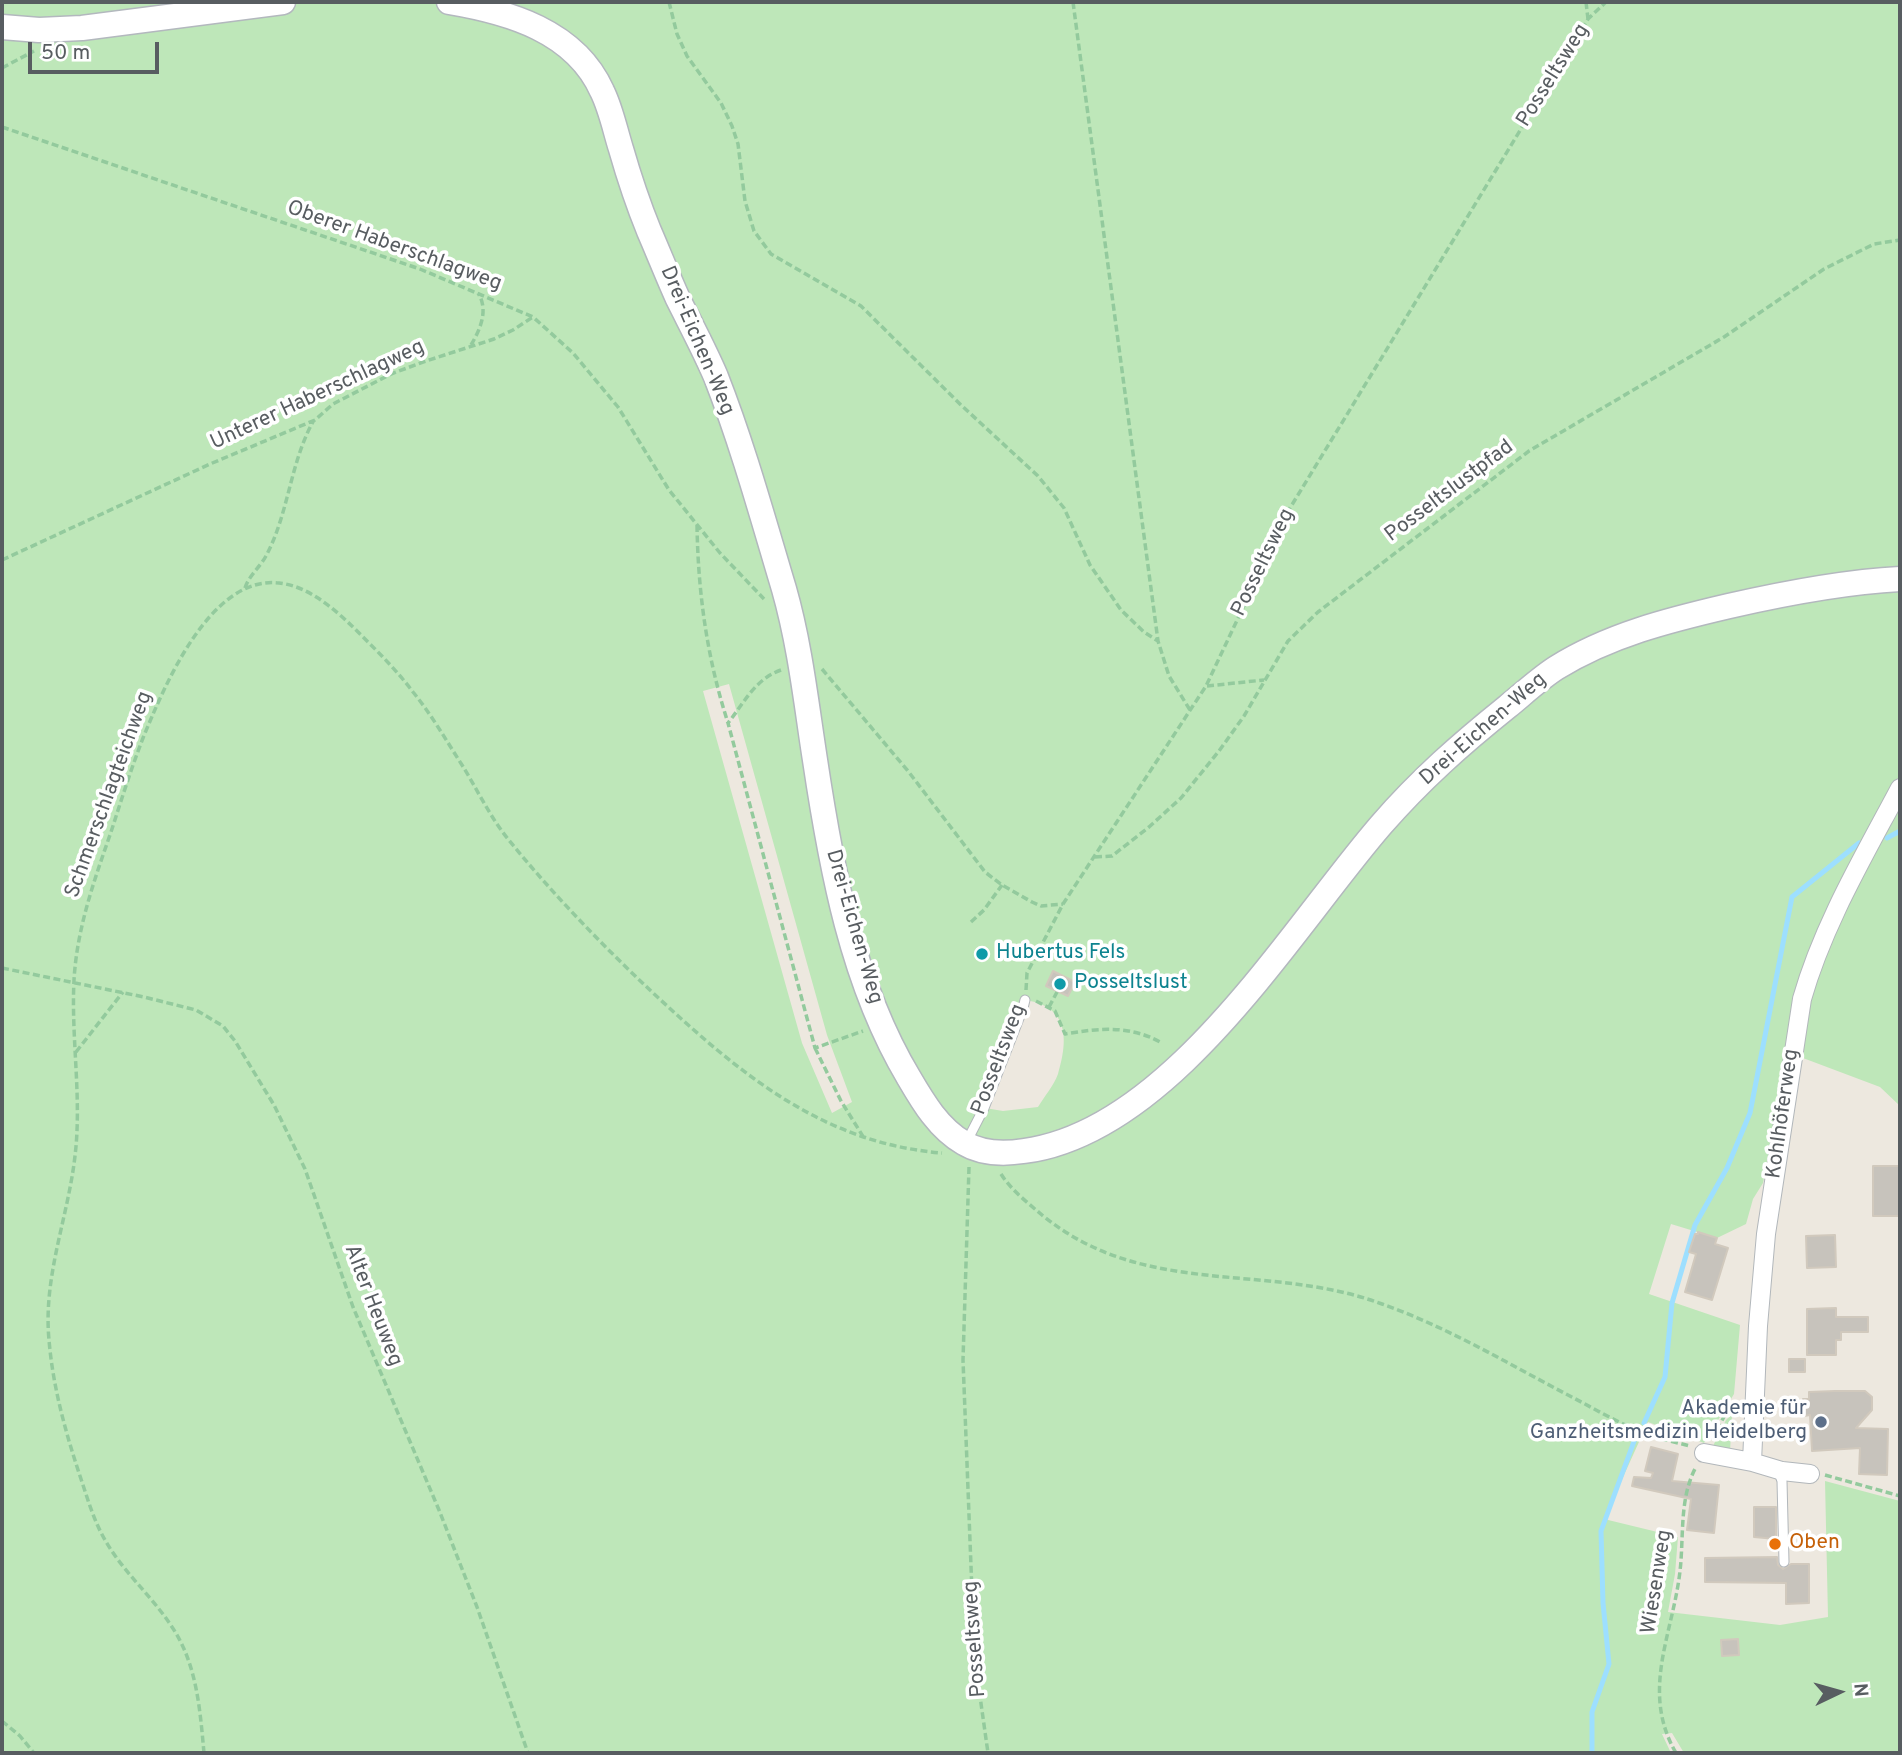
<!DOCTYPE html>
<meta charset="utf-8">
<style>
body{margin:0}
#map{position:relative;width:1902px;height:1755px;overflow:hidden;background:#ede8df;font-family:Overpass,sans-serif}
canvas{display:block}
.frame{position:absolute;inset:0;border:4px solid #585d61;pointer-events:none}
.north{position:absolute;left:1804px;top:1657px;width:70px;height:70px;-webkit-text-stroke:5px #fff;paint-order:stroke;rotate:85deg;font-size:19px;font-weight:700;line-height:28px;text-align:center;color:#585d61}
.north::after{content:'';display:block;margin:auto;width:24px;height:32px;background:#585d61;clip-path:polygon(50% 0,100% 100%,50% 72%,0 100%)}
.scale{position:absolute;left:28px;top:42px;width:131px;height:32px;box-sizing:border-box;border:4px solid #585d61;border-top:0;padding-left:9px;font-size:21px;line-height:24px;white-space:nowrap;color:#585d61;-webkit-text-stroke:5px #fff;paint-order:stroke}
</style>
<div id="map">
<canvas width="1902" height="1755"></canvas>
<div class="frame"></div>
<div class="north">N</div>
<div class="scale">50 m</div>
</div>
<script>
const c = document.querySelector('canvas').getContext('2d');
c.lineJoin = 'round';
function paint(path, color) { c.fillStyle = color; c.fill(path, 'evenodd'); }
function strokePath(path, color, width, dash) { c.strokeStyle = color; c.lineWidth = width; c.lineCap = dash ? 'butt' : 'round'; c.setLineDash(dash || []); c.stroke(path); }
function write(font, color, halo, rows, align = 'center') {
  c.font = font + ' Overpass,sans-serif'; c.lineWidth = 7; c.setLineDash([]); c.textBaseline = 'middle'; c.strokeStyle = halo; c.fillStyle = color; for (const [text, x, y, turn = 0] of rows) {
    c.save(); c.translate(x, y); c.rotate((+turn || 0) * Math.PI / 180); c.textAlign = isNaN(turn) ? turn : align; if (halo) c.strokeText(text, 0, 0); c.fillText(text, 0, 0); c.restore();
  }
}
const green = new Path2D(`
 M 2,2 L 1900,2 L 1900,1106 L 1880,1087 L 1787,1052 L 1763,1183 L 1753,1199 L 1746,1224 L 1717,1238 L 1671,1224 L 1649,1294 L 1740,1325 L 1734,1394 L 1704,1443 L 1648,1422 L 1604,1519 L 1678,1537 L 1675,1574 L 1668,1612 L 1780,1625 L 1828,1617 L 1825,1481 L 1900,1501 L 1900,1753 L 1684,1753 L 1672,1733 L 1662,1734 L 1671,1753 L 2,1753 ZM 729,684 L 827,1035 L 852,1102 L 832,1113 L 802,1043 L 703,691 ZM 1025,1000 C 1068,1006 1069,1038 1058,1074 C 1054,1085 1044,1097 1038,1107 L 1003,1111 L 973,1106 L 1013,1008 Z
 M 1732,1414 L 1730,1452 L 1712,1448 L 1726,1420 Z`);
const stream = new Path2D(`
 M 1887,838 L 1900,831
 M 1644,1423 L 1665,1377 L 1672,1303 L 1695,1225 L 1727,1168 L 1750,1113 L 1792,897 L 1859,843
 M 1592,1753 L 1592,1712 L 1609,1664 L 1603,1603 L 1601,1531 L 1636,1436`);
const building = new Path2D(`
 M 1053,971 L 1075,982 L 1068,996 L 1046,986 Z
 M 1873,1166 L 1900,1166 L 1900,1216 L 1873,1216 Z
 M 1698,1232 L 1717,1238 L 1715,1244 L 1728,1248 L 1712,1300 L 1685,1292 L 1696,1254 L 1689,1252 L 1695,1234 L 1698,1234 Z
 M 1835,1235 L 1836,1267 L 1807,1268 L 1806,1236 Z
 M 1836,1308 L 1836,1317 L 1868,1317 L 1868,1332 L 1841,1332 L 1841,1340 L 1836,1340 L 1836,1355 L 1807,1355 L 1807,1309 Z
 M 1789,1359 L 1805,1359 L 1805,1372 L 1789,1372 Z
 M 1835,1391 L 1865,1391 L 1872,1397 L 1872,1410 L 1856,1428 L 1888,1429 L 1887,1475 L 1859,1474 L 1860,1448 L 1812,1451 L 1810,1415 L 1804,1416 L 1803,1399 L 1809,1399 L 1809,1392 Z
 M 1651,1447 L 1678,1454 L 1672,1481 L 1719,1485 L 1714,1533 L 1687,1530 L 1691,1499 L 1632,1486 L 1634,1477 L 1651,1478 L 1653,1473 L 1645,1471 Z
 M 1754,1507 L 1776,1507 L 1776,1539 L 1754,1537 Z
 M 1777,1557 L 1778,1565 L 1783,1569 L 1791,1564 L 1809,1564 L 1809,1603 L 1786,1604 L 1786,1583 L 1705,1582 L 1705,1558 Z
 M 1738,1639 L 1739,1655 L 1722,1656 L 1721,1640 Z`);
const path = new Path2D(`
 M 669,2 L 677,34 L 687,56 L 721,103 L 732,126 L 738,144 L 745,201 L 754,231 L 771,254 L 861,306 L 961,405 L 1038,476 L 1064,508 L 1090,565 L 1121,610 L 1144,632 L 1158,641
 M 1073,2 L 1158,641 L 1169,676 L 1190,710
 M 1586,2 L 1588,19
 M 2,68 L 34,51
 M 2,127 L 420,269 L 533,317 L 573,353 L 618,407 L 669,490 L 720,553 L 764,599
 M 471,345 C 480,330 489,310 478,293
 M 697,525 C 698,593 707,658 728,723
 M 2,560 L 210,464 L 315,420 L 333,404 L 391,374 L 423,362 L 494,339 L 513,330 L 533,317
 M 245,588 C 248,577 260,567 266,556 C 289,513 290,462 314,420
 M 822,669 L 908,771 L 985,872 L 1002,885 L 1032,902 L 1041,906 L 1063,904
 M 781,670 C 755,679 744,703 728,723 L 815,1048 L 863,1031
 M 1207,686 L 1264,680
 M 1095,857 L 1112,856 L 1149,827 L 1181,798 L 1219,751 L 1244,716 L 1288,641 L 1318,612 L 1529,451 L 1724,337 L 1824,269 L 1874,244 L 1900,240
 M 971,922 L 984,910 L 1002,885
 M 2,968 L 144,997 L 196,1010 L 223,1026 L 235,1041 L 274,1105 L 305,1169 L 353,1307 L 439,1510 L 477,1607 L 528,1753
 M 1026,990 L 1027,973 L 1063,904 L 1206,686 L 1290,508 L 1588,19 L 1606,2
 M 1036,1001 L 1055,1011 L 1065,1034 C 1100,1028 1130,1025 1162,1043
 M 1049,1007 L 1057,992
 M 815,1048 L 841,1101 L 864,1138
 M 76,1052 L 123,992
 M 969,1167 L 963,1360 L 973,1618 L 976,1668 L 988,1753
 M 1001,1174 C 1011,1190 1028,1203 1042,1215 C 1146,1300 1267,1261 1382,1304 C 1447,1327 1507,1363 1568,1395 C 1593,1408 1618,1423 1644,1433 C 1659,1439 1675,1442 1690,1446
 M 1712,1439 L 1726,1413 L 1739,1404
 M 1825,1475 L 1900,1496
 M 2,1721 L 20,1736 L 34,1753
 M 204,1753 C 200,1710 197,1664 172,1627 C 152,1596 123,1572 105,1540 C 94,1521 88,1500 81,1479 C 66,1434 53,1388 49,1340 C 43,1276 68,1218 75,1156 C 82,1098 71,1039 74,980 C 77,928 94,881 111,832 C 121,801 131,769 143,738 C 164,687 210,575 279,583 C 308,586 333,608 353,627 C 374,648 395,668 413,692 C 431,714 446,740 462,765 C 477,789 490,817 508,839 C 550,891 602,945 651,991 C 737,1071 820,1143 942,1153
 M 1676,1753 C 1640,1691 1673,1634 1680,1571 C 1684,1537 1679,1498 1696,1467`);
const lane = new Path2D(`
 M 966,1143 L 984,1108 L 1023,1008 L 1025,1000
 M 1778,1470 L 1782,1481 L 1784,1562`);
const street = new Path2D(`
 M 1704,1453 L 1752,1462 L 1782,1471 L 1810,1474
 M 1752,1462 L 1758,1326 L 1766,1234 L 1802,999 C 1823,925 1864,856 1900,788`);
const secondary = new Path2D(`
 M 449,2 C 509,12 575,31 602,91 C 611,109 615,130 621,149 C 629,177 638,204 649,231 C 659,254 668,277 678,299 C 691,325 705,351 716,377 C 743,446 763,519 784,589 C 800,645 806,702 815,760 C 831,867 852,983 909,1078 C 923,1102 939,1129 964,1143 C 982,1154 1004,1154 1024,1151 C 1171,1132 1291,929 1381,825 C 1421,779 1461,744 1507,707 C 1523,694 1539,679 1556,668 C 1609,635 1669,620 1729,606 C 1786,593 1843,582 1900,579
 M 2,27 L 39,30 L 82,28 L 283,2`);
const markers = [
 [982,954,7,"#0f9aa8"],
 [1060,984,7,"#0f9aa8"],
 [1821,1422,7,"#5c6f8a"],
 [1775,1544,7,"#e8710a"]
];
const streetNames = [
 ["Posseltsweg",1554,76,-58],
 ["Oberer Haberschlagweg",394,247,20],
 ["Drei-Eichen-Weg",696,341,67],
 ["Unterer Haberschlagweg",318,396,-25],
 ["Posseltslustpfad",1450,492,-37],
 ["Posseltsweg",1264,563,-64],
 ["Drei-Eichen-Weg",1484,730,-41],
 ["Schmerschlagteichweg",110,795,-70],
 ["Drei-Eichen-Weg",853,927,74],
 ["Posseltsweg",1000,1060,-69],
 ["Kohlhöferweg",1784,1114,-82],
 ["Alter Heuweg",372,1306,69],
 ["Wiesenweg",1658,1582,-81],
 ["Posseltsweg",976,1639,-94]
];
const cultureNames = [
 ["Hubertus Fels",996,954],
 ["Posseltslust",1074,984]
];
const serviceNames = [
 ["Akademie für",1807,1410],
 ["Ganzheitsmedizin Heidelberg",1807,1434]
];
const foodNames = [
 ["Oben",1789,1544]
];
paint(green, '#bee7b9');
strokePath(stream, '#9ddfff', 5);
paint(building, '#c7c3bc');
strokePath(building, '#d1c9bd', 2);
strokePath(lane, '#b2b7bb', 11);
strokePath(street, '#b2b7bb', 20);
strokePath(secondary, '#b3b8be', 27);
strokePath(path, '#93ca9d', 3.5, [7, 3.5]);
strokePath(lane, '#fff', 9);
strokePath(street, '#fff', 18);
strokePath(secondary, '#fff', 24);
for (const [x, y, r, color] of markers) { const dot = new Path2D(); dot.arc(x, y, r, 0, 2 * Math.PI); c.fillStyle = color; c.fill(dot); strokePath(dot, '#fff', 2.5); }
write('21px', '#585d61', '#fff', streetNames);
write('21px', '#0d838f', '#fff', cultureNames, 'left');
write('21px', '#4e5e75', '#fff', serviceNames, 'right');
write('21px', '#c56008', '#fff', foodNames, 'left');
</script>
